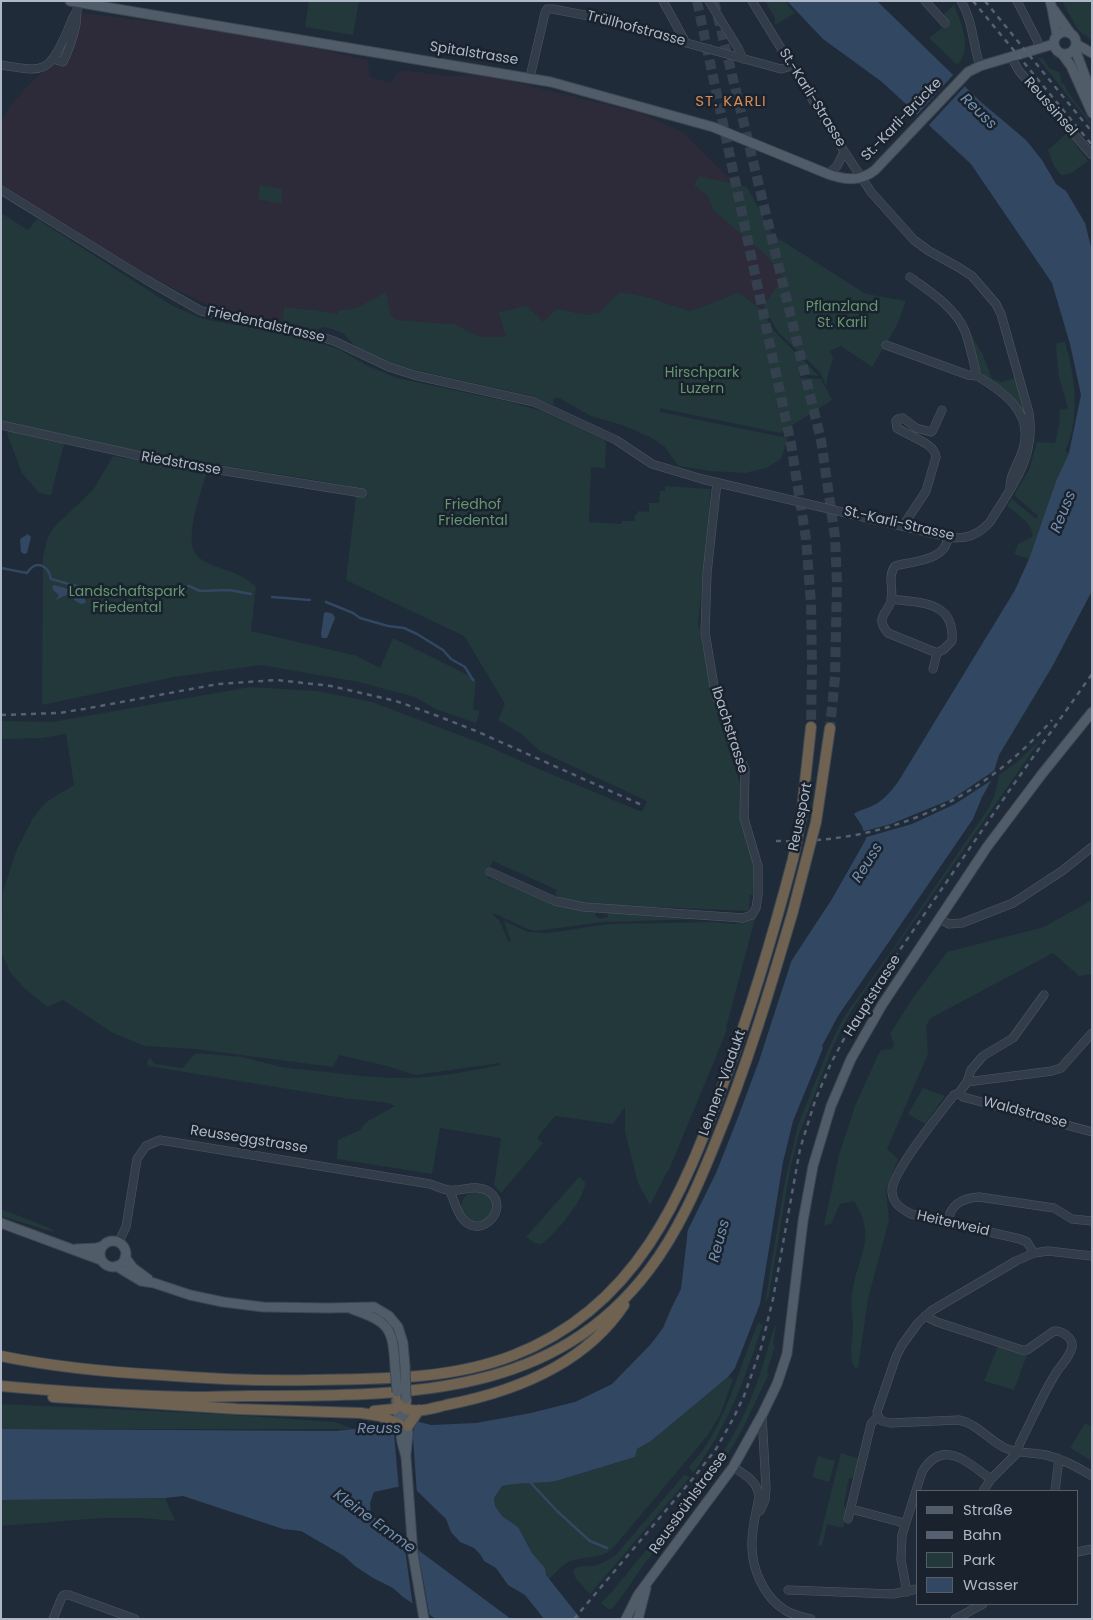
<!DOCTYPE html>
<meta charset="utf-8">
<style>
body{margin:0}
#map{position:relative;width:1093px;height:1620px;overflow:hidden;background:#202b39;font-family:Poppins,sans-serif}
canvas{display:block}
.frame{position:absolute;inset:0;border:2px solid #aeb8c6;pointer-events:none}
.legend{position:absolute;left:916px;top:1490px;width:162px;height:115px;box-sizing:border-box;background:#19222d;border:1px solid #555e6a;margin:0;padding:6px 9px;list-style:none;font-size:15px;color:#aeb8c6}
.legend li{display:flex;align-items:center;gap:10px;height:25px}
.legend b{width:25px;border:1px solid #555e6a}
</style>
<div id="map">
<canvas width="1093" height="1620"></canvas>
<div class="frame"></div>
<ul class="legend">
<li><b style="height:6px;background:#515c69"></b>Straße</li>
<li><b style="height:6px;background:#556170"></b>Bahn</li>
<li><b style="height:14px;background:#22383a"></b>Park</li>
<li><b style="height:14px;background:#324761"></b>Wasser</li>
</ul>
</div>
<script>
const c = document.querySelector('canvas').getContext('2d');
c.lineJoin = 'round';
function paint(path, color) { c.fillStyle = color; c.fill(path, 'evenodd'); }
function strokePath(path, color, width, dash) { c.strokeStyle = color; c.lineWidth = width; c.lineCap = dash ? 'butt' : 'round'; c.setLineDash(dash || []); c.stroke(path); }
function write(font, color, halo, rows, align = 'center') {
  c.font = font + ' Poppins,sans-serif'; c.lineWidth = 5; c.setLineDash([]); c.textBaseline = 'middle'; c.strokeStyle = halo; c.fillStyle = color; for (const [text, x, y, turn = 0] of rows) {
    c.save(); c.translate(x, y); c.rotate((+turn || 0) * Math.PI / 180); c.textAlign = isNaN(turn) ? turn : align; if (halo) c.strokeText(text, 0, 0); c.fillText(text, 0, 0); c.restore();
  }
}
const medical = new Path2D(`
 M 81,13 L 249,33 L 366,60 L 368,61 L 370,77 L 392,83 L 396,74 L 403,70 L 446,76 L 474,75 L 502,79 L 640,113 L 683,132 L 713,163 L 745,191 L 784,278 L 761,309 L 738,292 L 723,299 L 689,311 L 647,297 L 619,292 L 599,313 L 587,315 L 557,309 L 543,323 L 527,306 L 500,312 L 507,337 L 480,337 L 454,324 L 397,320 L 391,317 L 386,292 L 354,309 L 339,310 L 337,314 L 313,310 L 284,307 L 282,322 L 218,310 L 140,272 L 1,187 L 1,123 L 9,107 L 31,82 L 55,63 L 73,39 Z`);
const green = new Path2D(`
 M 309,1 L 359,1 L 353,35 L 305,27 Z
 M 765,1 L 785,1 L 795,13 L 775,25 L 775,18 Z
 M 1062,1 L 1092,1 L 1092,41 L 1078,30 Z
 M 954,5 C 961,22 973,51 957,65 L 929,38 L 943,27 L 937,20 Z
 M 1037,57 L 1043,59 L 1050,69 L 1059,72 L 1062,84 L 1064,83 L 1067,91 L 1090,121 L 1092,126 Z
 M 1067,133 L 1088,161 L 1070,174 L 1061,175 L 1054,166 L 1048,150 Z
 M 699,176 L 747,187 L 773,235 L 866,294 L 906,301 L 897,325 L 872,367 L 841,346 L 830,351 L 833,358 L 827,379 L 826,386 L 820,372 L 778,332 L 763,306 L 783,278 L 768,257 L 713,210 L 708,196 L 694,185 Z
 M 260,185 L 283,189 L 281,204 L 258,199 Z
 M 1,213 L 28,230 L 37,219 L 173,306 L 203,319 L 305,337 L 340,350 L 366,365 L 397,378 L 510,402 L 541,411 L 606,441 L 605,468 L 591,467 L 589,522 L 622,524 L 622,521 L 634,521 L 635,515 L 637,515 L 638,511 L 649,512 L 649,503 L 659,503 L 660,491 L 665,491 L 665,486 L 710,489 L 709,528 L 698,623 L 718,717 L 739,781 L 755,864 L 753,895 L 750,895 L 749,911 L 655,907 L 633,908 L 559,900 L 559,896 L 555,895 L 557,890 L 493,861 L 487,872 L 488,878 L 503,882 L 558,906 L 597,911 L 595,916 L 600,919 L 608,917 L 607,912 L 709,919 L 603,922 L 536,931 L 528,929 L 493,913 L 494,916 L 499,920 L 508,941 L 511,942 L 504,921 L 528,932 L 548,933 L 609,924 L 714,922 L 735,924 L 756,915 L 726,1028 L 727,1030 L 669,1170 L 668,1170 L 650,1205 L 638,1183 L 625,1132 L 625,1107 L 613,1124 L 555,1116 L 537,1138 L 543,1143 L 501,1193 L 494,1185 L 501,1138 L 440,1128 L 432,1174 L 337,1159 L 338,1140 L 360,1130 L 366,1122 L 395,1106 L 389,1103 L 343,1098 L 148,1066 L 147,1062 L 150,1058 L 155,1064 L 182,1068 L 196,1053 L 242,1057 L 281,1067 L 296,1069 C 333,1072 371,1079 408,1078 C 439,1077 470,1071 500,1065 L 500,1063 L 415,1075 L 387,1066 L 339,1055 L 333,1067 L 195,1049 L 145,1046 L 113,1033 L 63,1000 L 47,1007 L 24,988 L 10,972 L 1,952 L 3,891 L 17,849 L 33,818 L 46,802 L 74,785 L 66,734 L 42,738 L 1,739 L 1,721 L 52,722 L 250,687 L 317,691 L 372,702 L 483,744 L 534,767 L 642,812 L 647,801 L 540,751 L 520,733 L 498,720 L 505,704 L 464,636 L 346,580 L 357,488 C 316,479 275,474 233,467 C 155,455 78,440 1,421 Z
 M 386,292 L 391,316 L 397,320 L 454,324 L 480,337 L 506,337 L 499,312 L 527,306 L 543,322 L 557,309 L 587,315 L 599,313 L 619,292 L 647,297 L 689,311 L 723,299 L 738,292 L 761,309 L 775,332 L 819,376 L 799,374 L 800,378 L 821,379 L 832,400 L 780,433 L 660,408 L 660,412 L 788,438 L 781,459 L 766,468 L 745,473 L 710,471 L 684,467 L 679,466 L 673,459 L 665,447 L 650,437 L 622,425 L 591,416 L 559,398 L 553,398 L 554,405 L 531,396 L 394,365 L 356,347 L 343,333 L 325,327 L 312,330 L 282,322 L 284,307 L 313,310 L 337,314 L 339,310 L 354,309 Z
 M 959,311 L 962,315 L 961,317 L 983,355 L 992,379 L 1002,382 L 1015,378 L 1026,417 L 1009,394 L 985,377 L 980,370 L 957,312 Z
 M 1065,342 C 1075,376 1081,418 1065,451 L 1069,453 L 1056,481 L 1029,559 L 1014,554 L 1018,544 L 1032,537 C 1035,525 1016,513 1007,506 L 1012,499 L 1036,519 L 1038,516 L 1014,495 L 1029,470 L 1037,442 L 1055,443 L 1060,421 L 1059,410 L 1068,408 L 1059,377 L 1056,347 L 1057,343 Z
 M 8,431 L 64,444 L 51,495 L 39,493 L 22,473 L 7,434 Z
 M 113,456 L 207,472 C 201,492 186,531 194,551 C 197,558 205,562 212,565 C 228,571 243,574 256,587 L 251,631 L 357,656 L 380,668 L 393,638 L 476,679 L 473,709 L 480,711 L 476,723 L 436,709 L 415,697 L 359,682 L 261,665 L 174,677 L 42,705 L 43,557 L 47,539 L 54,527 L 93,490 Z
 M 1041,739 L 856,1004 L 846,1020 L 832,1049 L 798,1137 L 790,1170 L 769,1295 L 765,1303 L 785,1181 L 794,1143 L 798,1125 L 828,1050 L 839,1026 L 850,1008 L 886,959 L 988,809 L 995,794 L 999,775 L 1017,762 Z
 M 1092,900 L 1092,974 L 1079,976 L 1053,953 L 931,1018 L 926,1026 L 928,1054 L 887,1149 L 898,1159 L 886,1191 L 889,1220 L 868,1299 L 858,1368 L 854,1367 C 849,1355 852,1342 853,1329 C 853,1317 850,1305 852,1294 C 857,1256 878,1239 854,1201 L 840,1204 L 831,1224 L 824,1225 L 839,1155 L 855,1106 L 878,1055 L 881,1050 L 892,1049 L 894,1043 L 890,1034 L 912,999 L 947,952 L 1044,927 Z
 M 923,1088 L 945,1096 L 925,1124 L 908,1114 Z
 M 579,1177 L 585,1182 C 586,1198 554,1236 541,1244 L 535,1243 L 526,1237 Z
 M461 1207a16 16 0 1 1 32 0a16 16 0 1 1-32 0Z
 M 1,1209 L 52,1229 L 53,1232 L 1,1216 Z
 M 758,1323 L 763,1325 L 761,1330 C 744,1381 726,1430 693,1473 L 689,1467 C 726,1427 737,1372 758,1323 Z
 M 775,1325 L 776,1326 L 773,1345 L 775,1346 L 767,1372 L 769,1374 L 766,1380 L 742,1430 L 716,1475 L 713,1474 L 707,1483 L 703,1482 C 724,1453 743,1421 755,1388 C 763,1368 768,1346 775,1325 Z
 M 998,1346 L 1027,1355 L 1014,1390 L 984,1381 Z
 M 728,1377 L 733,1379 L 720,1415 L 708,1435 L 612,1549 C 601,1559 588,1556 574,1560 C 564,1562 557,1572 549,1579 L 546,1575 L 545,1568 L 532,1553 L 518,1527 L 502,1516 L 495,1506 L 494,1498 L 502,1486 C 520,1482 538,1484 556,1481 L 635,1457 L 637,1449 L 651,1441 Z
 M 1,1404 L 218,1414 L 335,1422 L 354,1429 L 1,1429 Z
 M 1085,1423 L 1092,1427 L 1092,1461 L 1070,1448 Z
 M 841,1453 L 860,1459 L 854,1478 L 849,1478 L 844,1504 L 847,1513 L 843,1528 L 827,1524 L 822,1546 L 818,1545 Z
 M 818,1456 L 835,1461 L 829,1482 L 812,1477 Z
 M 684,1475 L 690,1477 L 590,1594 L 576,1579 L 573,1571 C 579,1564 584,1567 592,1566 C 599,1565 608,1560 615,1556 Z
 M 701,1484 L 703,1490 C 683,1516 662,1541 642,1567 C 632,1581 623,1596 612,1609 L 608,1609 L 601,1603 L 610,1594 Z
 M 165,1498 L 175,1521 L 142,1518 L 101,1518 L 1,1526 L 1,1500 Z`);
const water = new Path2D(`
 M 787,1 L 877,1 L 981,102 L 1026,140 L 1042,160 L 1056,184 L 1066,191 L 1085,223 L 1092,251 L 1092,591 L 1052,667 L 999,755 L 991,781 L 982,797 L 973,819 L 838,1016 L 822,1046 L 823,1048 L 793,1121 L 783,1162 L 760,1304 L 735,1368 L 728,1377 L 651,1441 L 637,1449 L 635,1457 L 556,1481 C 538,1484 520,1482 502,1486 L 494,1498 L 495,1506 L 502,1516 L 518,1527 L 532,1553 L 545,1568 L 546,1575 L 581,1619 L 544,1619 L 525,1595 L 508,1585 L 496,1568 L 484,1561 L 480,1554 L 474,1548 L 460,1542 L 451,1532 L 446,1519 L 415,1489 L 397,1487 L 374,1492 L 370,1503 L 371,1515 L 511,1619 L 436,1619 L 403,1597 L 393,1588 L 373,1578 L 355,1566 L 344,1556 L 301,1531 L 283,1529 L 183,1496 L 165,1498 L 1,1500 L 1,1429 L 335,1431 L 354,1429 L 400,1417 L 431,1425 L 476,1423 L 531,1413 L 575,1402 L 612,1384 L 651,1344 L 663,1328 L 671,1309 L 681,1289 L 687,1238 L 691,1168 L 767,977 L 792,960 L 832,899 L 866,839 L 862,826 L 854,814 C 861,809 867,809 874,805 C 884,800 891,791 898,782 L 1015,590 L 1029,559 L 1056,481 L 1069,453 L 1081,395 L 1070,344 L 1052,283 L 971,164 L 882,82 L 823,39 Z
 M 28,534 L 31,537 L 27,553 L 24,554 L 21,552 L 20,539 Z
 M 54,585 L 84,593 L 86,603 L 81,604 C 67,597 72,591 56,600 L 59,595 L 54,591 L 52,587 Z
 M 327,612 L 333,614 L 335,618 L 327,638 L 322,638 L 321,634 L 324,613 Z`);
const pier = new Path2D(`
 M 954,74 L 966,85 L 928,126 L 916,116 Z
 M 998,768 L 995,778 L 955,804 L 912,824 L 863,838 L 861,832 L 891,824 L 952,799 Z
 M 794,953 L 759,1061 L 737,1120 L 716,1173 L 685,1236 L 689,1167 L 720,1072 L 765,976 L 791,958 Z
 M 400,1415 L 419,1419 L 414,1428 L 413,1437 L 417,1494 L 414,1491 L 399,1490 L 394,1434 L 387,1425 L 383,1422 L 384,1418 Z
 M 403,1535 L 417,1545 L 430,1618 L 413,1607 Z`);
const stream = new Path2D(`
 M 1,568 L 27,573 C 36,559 48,565 51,579 L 87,589 L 92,592 L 113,595 L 151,596 L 189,586 L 200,591 L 229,590 L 251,594
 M 272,597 L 310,600
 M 326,602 L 353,613 L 360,618 L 388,626 L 404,628 L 417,634 L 443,650 L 451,659 L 465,667 L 473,680
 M 529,1481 L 558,1512 L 590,1541 L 607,1548`);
const highwayTunnel = new Path2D(`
 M 697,1 L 791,444 L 806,539 L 811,603 L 812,665 L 811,727
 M 714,1 L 821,440 L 835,537 L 837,584 L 835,677 L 830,728`);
const minor = new Path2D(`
 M 663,1 L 686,43
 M 709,1 L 738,48 L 743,59
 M 925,1 L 945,23
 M 961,1 C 973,21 973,45 980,66
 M 1017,1 L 1037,40 L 1040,49
 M 1011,57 L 1019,71 L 1092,155
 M 53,59 L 63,62 C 69,50 73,38 76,24 C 77,16 76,10 79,1
 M 1,65 C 44,72 48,74 67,32 C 70,25 71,20 75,14
 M 530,77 L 545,13 L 547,9 L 553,9 L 589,16 L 781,69 L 791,66
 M 828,174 L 837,166 L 844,152
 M 1,190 L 145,279 L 201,311 L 316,335 L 334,341 L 389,367 L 414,375 L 534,402 L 616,440 L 652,464 L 702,479 L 948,537 C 966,540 978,535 990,522 C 1012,486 1036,458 1029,413 L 1001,314 L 996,304 L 972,276 L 958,267 L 929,251 L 914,240 L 871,192 L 842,148 L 752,1
 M 910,277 C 930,292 955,307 965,331 C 970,345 973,361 977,376 C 1004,392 1034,413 1023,449 C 1019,464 1009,474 1010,490
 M 886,345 L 968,375 L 977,376
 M 1,425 L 163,461 L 362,493
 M 903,526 L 926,491 L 936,457 C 935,443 908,436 897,428 L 896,421 L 898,419 L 903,418 L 916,428 L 931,432 L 933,430 L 942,410
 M 891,599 C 921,603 955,601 952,641 L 944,649 L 937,653
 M 933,669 L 937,653 L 888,633 C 885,629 881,625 882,619 C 883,613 890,607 891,601 C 894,588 887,577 895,566 C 913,561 946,561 948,537
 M 490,872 L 555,901 L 584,907 L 743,918 L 752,915 L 756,908 L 758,895 L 758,866 L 744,818 L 745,769 L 733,744 L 715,692 L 705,632 L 707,573 L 717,482
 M 940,919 L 949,924 L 962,923 L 1013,903 L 1062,871 L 1092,847
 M 967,1082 L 1052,1071 L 1061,1068 L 1092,1033
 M 959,1093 L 963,1097 L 1092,1132
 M 948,1223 C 949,1205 962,1198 979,1197 L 1054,1208 L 1072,1219 L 1092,1221
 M 118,1243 L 126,1227 L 137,1159 L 146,1146 L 160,1140 L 430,1184 C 436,1186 442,1189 448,1190 C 461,1192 474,1184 486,1190 C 514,1204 481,1243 462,1218 C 456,1210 454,1199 449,1190
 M 1034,1253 L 1027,1242 L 1020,1239 L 911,1214 C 902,1209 893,1204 892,1192 C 890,1174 941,1112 954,1095 L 959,1093 L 967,1082 L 971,1070 L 983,1056 L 1013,1038 L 1044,995
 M 925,1316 L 937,1322 L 1022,1350 L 1027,1350 L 1054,1331 C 1062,1331 1073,1337 1072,1347 C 1070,1357 1061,1365 1056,1373 C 1042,1395 1032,1420 1020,1443 L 1017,1453
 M 878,1416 L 882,1421 L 890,1423 L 959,1420 C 978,1424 988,1440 1005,1448 C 1018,1454 1032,1452 1046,1455 C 1063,1459 1077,1467 1092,1476
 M 733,1467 C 745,1475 758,1481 759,1497 C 756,1513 751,1531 752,1547 C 752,1570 765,1598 785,1610 C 792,1615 802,1617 811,1619
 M 983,1491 L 991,1479 L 1017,1453
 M 1055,1491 L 1059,1459
 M 851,1509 L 904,1523
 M 760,1511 L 765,1500 L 766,1488 L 762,1415
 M 848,1519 L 871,1424 L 878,1416 L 877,1412 L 896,1357 L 902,1345 L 918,1323 L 931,1311 L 1016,1261 L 1034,1253 L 1048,1251 L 1092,1256
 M 1077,1552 L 1092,1549
 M 788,1590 L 893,1594 L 917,1589
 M 907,1592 L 901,1560 L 902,1535 L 922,1472 C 943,1437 968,1463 991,1479
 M 53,1619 L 62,1597 L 64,1595 L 69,1595 L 135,1619
 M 955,1619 L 983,1604`);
const major = new Path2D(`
 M 70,1 L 551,82 L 713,127 L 828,174 C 845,180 860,182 875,170 L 968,72 L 980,66 L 1054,44
 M 1050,1 L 1052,8 L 1057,35
 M 1054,10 L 1071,34
 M1054 43a11 11 0 1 1 22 0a11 11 0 1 1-22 0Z
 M 1076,44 L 1092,53
 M 1075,49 L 1092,95
 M 1062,54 L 1071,66 L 1092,113
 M 1,1223 L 101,1260
 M100 1254a13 13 0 1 1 26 0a13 13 0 1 1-26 0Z
 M 76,1249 L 96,1248 L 103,1246
 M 125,1257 L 133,1268 L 148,1279
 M 116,1266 L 141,1281 L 154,1283 L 190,1295 L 223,1302 L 263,1307 L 328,1308 L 374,1307 L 389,1316 L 398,1327 L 403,1343 L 405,1366
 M 352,1309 C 388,1322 393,1326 395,1367
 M 396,1401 L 402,1442 L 406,1457 L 413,1554 L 424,1619
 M 406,1454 L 408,1433 L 406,1402
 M 626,1619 L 638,1595 L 733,1467 L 762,1415 L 777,1384 L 787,1354 L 803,1221 L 813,1166 L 831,1106 L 851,1059 L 882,1005 L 987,847 L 1042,774 L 1092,712
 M 638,1619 L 646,1588`);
const highway = new Path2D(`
 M 801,819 L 811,727
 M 816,822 L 830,728
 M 1,1356 C 54,1367 108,1372 161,1375 C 211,1379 261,1381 311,1380 C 379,1379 451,1380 514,1355 C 637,1307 682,1197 724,1082 C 751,1009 773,935 793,859
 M 1,1386 C 66,1392 131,1396 195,1397 C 213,1397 231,1396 249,1396 C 397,1395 550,1401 649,1270 C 678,1232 698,1186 716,1141 C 747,1066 770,989 793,911
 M 397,1392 L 399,1400 L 405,1408 C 416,1414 433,1408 446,1405 C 513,1392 585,1364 624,1305
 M 53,1397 L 237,1409 L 361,1413 L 380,1416 L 399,1424
 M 374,1411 L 394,1409 L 406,1400
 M 408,1426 L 419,1410`);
const rail = new Path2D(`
 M 973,1 L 1092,145
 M 985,1 L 1092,132
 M 1,715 L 59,713 L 84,709 L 218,684 L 277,680 L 331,686 L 396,701 L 435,715 L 476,731 L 644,806
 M 776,841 C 887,844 979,802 1052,720
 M 574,1619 L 695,1476 L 716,1449 L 733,1419 L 744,1396 L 761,1348 L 773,1299 L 800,1149 L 815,1101 L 831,1063 L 851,1026 L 873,989 L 1009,791 L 1092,674`);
const majorBridge = new Path2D(`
 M 405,1366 L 406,1399
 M 395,1367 L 397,1392`);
const highwayBridge = new Path2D(`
 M 793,859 L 801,819
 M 793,911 L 816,822`);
const streetNames = [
 ["Trüllhofstrasse",636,29,15],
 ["Spitalstrasse",474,54,9],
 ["St.-Karli-Strasse",812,98,58],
 ["Reussinsel",1050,107,49],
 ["St.-Karli-Brücke",902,120,-46],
 ["Friedentalstrasse",266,325,13],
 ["Riedstrasse",181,464,10],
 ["St.-Karli-Strasse",899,524,13],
 ["Ibachstrasse",729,730,72],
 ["Reussport",801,817,-78],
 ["Hauptstrasse",873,996,-58],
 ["Lehnen-Viadukt",723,1083,-70],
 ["Waldstrasse",1025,1113,15],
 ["Reusseggstrasse",249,1140,9],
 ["Heiterweid",953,1224,13],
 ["Reussbühlstrasse",689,1503,-54]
];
const parkNames = [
 ["Pflanzland",842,307],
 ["St. Karli",842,323],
 ["Hirschpark",702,373],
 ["Luzern",702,389],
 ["Friedhof",473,505],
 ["Friedental",473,521],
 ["Landschaftspark",127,592],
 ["Friedental",127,608]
];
const neighbourhoodNames = [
 ["ST. KARLI",731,102]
];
const waterNames = [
 ["Reuss",978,112,44],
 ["Reuss",1064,512,-68],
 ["Reuss",868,863,-58],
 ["Reuss",720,1241,-75],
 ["Reuss",379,1429],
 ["Kleine Emme",374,1522,36]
];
paint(medical, '#2d2b3a');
paint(green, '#22383a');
paint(water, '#324761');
paint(pier, '#202b39');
strokePath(stream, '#324761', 2.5);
strokePath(highwayTunnel, '#35404e', 10, [10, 5]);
strokePath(minor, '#4e5864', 9);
strokePath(major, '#3d4653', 11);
strokePath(highway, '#3e4854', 12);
strokePath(minor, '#333d49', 8);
strokePath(major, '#515c69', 9);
strokePath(highway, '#6f6250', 10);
strokePath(rail, '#556170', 2.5, [5, 5]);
strokePath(majorBridge, '#3d4653', 11, []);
strokePath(highwayBridge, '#3e4854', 12, []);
strokePath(majorBridge, '#515c69', 9);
strokePath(highwayBridge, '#6f6250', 10);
write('14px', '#aeb8c6', '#19222d', streetNames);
write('14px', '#64976f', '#19222d', parkNames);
c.letterSpacing = '1px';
write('15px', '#d78b58', '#19222d', neighbourhoodNames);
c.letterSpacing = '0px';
write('italic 15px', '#748faf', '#19222d', waterNames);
</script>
